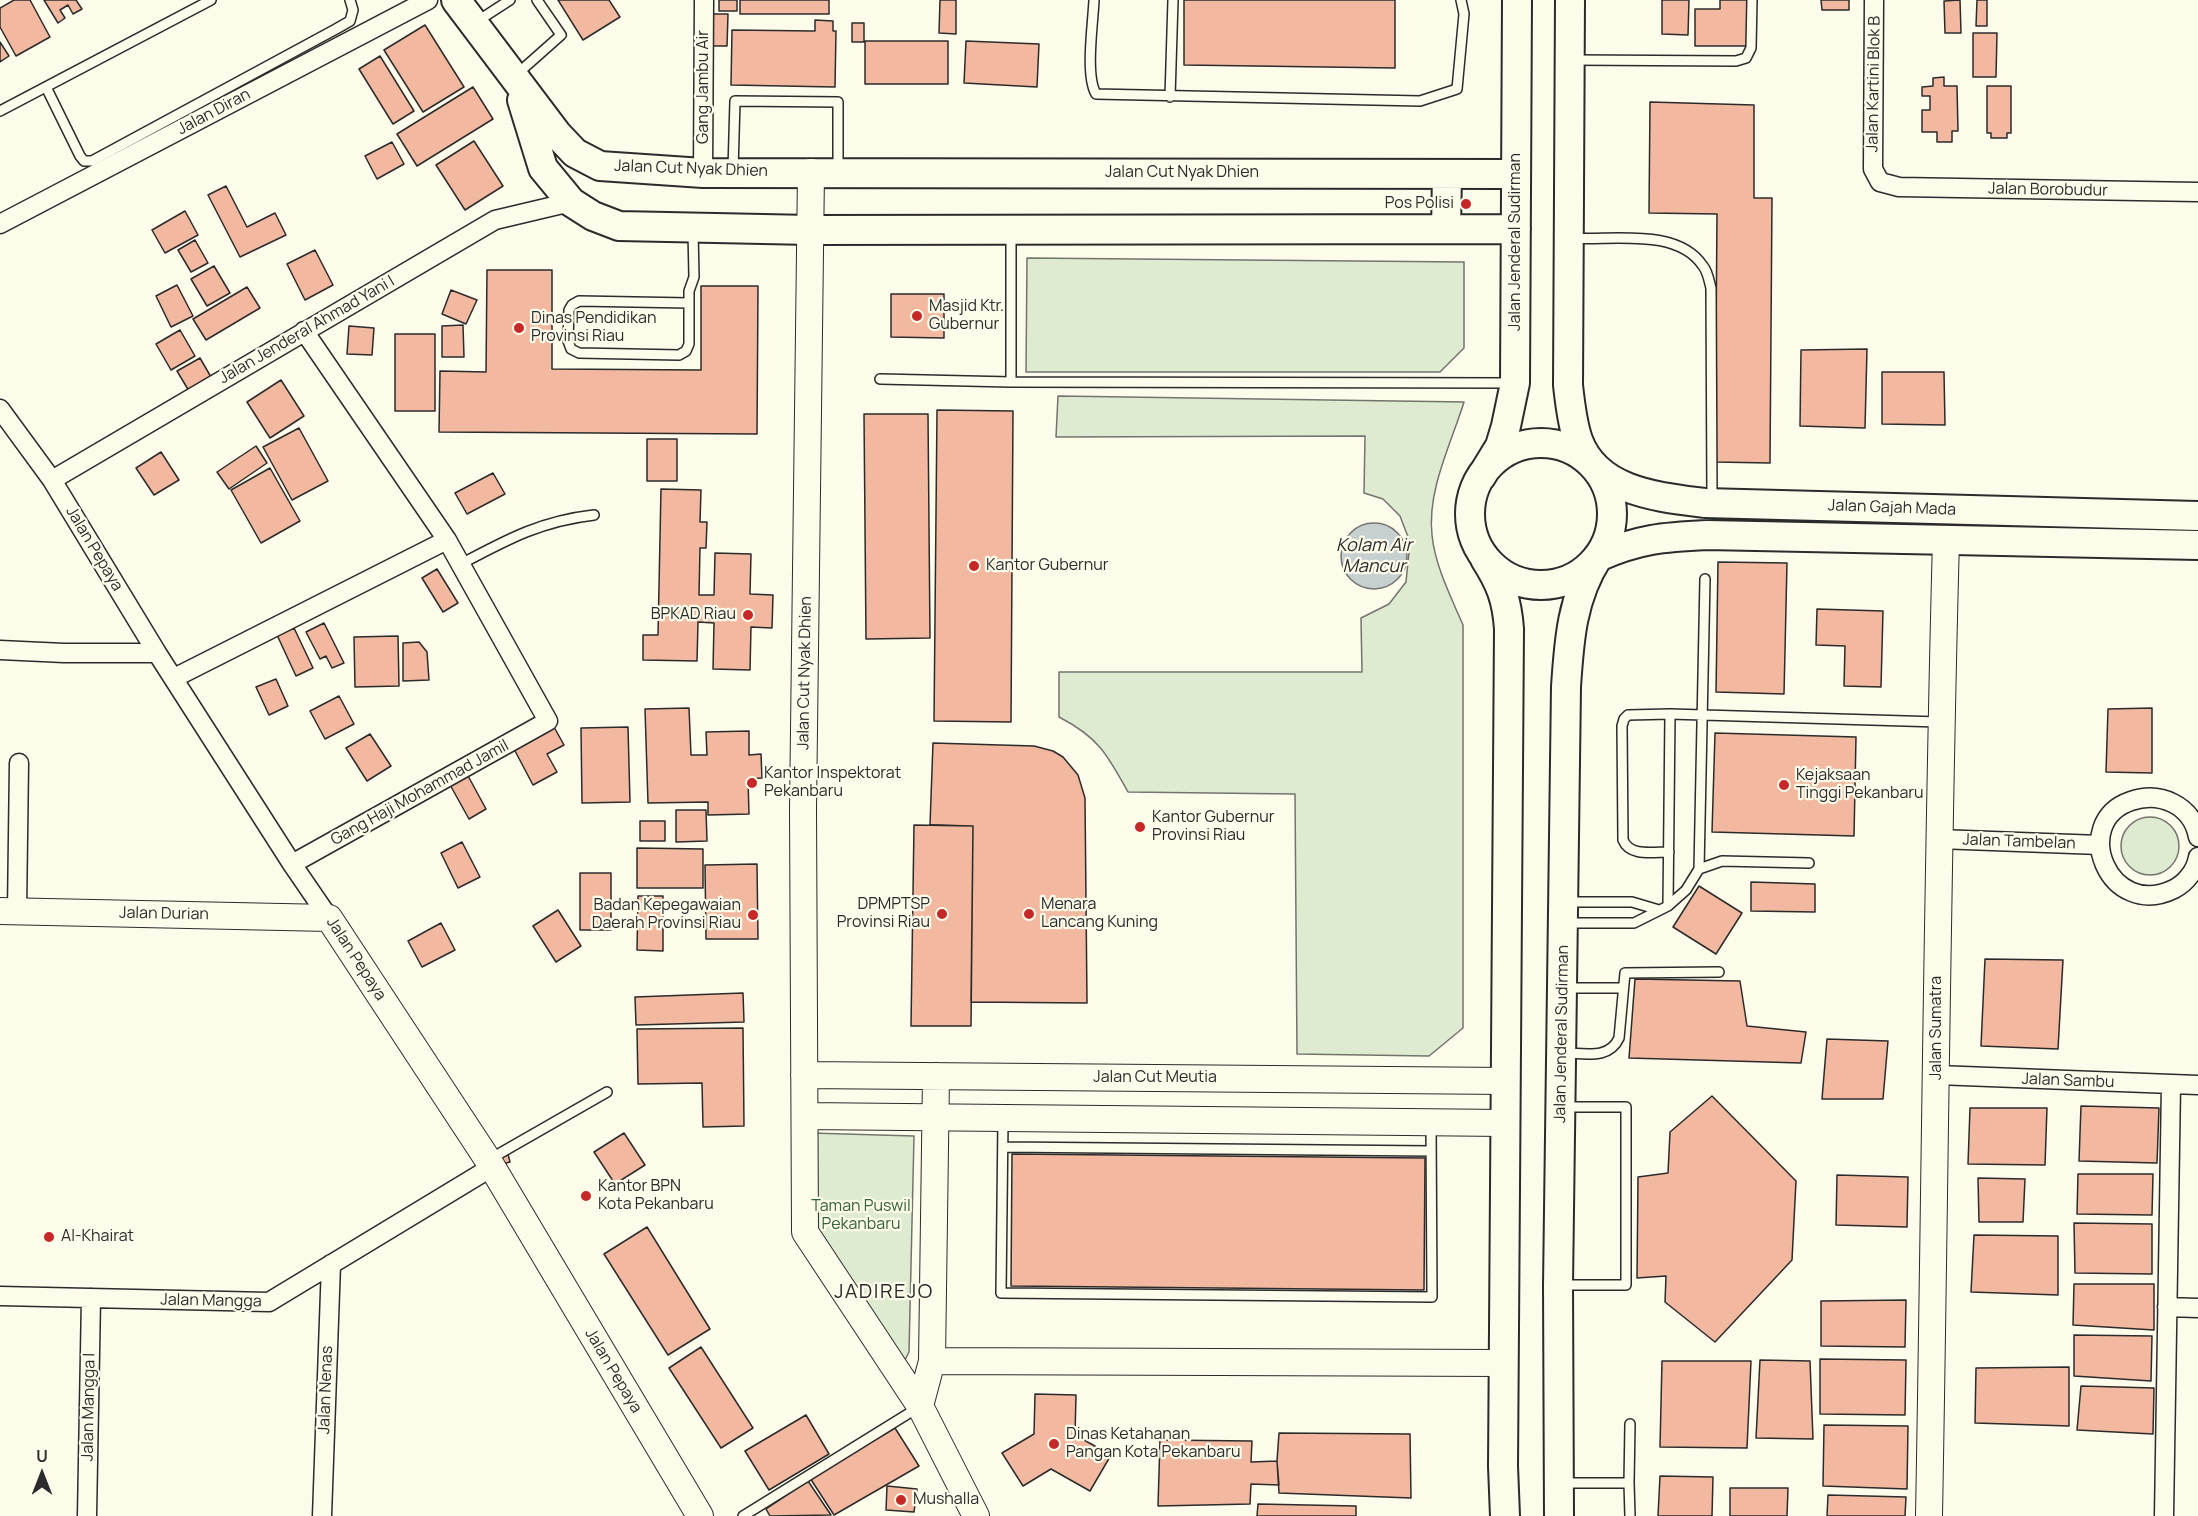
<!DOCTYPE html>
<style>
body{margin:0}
#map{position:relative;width:2198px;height:1516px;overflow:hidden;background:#fdfbea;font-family:Manrope,sans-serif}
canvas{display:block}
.north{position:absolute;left:12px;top:1444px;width:60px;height:60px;-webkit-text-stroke:4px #fdfbea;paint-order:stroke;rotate:0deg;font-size:16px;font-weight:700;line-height:24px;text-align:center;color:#2b2b2b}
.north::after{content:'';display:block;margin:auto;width:21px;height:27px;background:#2b2b2b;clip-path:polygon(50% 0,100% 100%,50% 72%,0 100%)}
</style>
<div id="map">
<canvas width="2198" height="1516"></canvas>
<div class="north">U</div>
</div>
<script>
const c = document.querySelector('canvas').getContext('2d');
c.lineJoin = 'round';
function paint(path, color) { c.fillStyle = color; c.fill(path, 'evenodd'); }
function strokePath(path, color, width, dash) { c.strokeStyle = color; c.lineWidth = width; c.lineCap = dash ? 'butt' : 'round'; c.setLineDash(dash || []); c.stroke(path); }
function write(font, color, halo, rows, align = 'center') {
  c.font = font + ' Manrope,sans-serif'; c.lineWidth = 4.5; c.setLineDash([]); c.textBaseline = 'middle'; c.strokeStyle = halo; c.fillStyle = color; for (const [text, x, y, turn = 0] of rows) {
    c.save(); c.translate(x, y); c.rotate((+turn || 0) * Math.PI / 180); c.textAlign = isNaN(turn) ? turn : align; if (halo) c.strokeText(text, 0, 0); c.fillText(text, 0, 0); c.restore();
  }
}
const green = new Path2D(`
 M 1027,258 L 1464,262 L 1464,348 L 1440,372 L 1026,372 Z
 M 1058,396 L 1464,402 C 1451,444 1427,490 1432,535 C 1435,566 1451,597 1463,625 L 1463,1028 L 1429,1056 L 1297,1054 L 1295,794 L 1128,792 C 1107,754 1098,737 1059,717 L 1059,672 L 1362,672 L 1361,618 L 1389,604 L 1406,582 L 1410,542 L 1400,516 L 1383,499 L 1364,493 L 1365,436 L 1056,437 Z
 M2121 846a29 29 0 1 1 58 0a29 29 0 1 1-58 0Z
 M 810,1133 L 914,1136 L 909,1352 L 899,1372 L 810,1231 Z`);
const water = new Path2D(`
 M1341 556a33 33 0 1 1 66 0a33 33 0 1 1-66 0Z`);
const building = new Path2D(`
 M 14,0 L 30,0 L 50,37 L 16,56 L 0,27 L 0,8 Z
 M 44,0 L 76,0 L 82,9 L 73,14 L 68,5 L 60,10 L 65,18 L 58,23 Z
 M 558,0 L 609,0 L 620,17 L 583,40 Z
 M 719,0 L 737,0 L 737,11 L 719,11 Z
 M 740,0 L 829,0 L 829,14 L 740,14 Z
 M 940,0 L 956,0 L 956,34 L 939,33 Z
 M 1184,0 L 1395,0 L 1395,68 L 1184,65 Z
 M 1662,0 L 1689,0 L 1688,35 L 1662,34 Z
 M 1720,0 L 1748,0 L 1748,46 L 1695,46 L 1695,9 L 1720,9 Z
 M 1821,0 L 1849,0 L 1849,10 L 1822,10 Z
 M 1960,0 L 1961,33 L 1945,33 L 1944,1 Z
 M 1977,0 L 1987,0 L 1987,26 L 1976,26 Z
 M 711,14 L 728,14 L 727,46 L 710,46 Z
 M 815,20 L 833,21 L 833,31 L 836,31 L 835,87 L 731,85 L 732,30 L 815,31 Z
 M 852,23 L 864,23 L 864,42 L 852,42 Z
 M 425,25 L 464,87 L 423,112 L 384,50 Z
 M 1973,33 L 1997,33 L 1996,77 L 1973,77 Z
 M 865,41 L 948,41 L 948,84 L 865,84 Z
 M 966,41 L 1039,44 L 1037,87 L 964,83 Z
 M 0,42 L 9,56 L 0,62 Z
 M 380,56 L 414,111 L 393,124 L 359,69 Z
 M 1944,77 L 1944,86 L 1957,86 L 1958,131 L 1952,131 L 1952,142 L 1937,142 L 1937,132 L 1922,132 L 1922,110 L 1930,110 L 1930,96 L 1922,96 L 1922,87 L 1933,86 L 1933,78 Z
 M 1987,86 L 2011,86 L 2011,133 L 2007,133 L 2007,138 L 1991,138 L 1991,133 L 1987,133 Z
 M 473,87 L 493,119 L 417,166 L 397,134 Z
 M 1650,102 L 1754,105 L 1754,198 L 1772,198 L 1770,463 L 1715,462 L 1717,214 L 1649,213 Z
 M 474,141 L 503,186 L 465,210 L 436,165 Z
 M 392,142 L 404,164 L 377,179 L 365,156 Z
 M 226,186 L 247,227 L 275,213 L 286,235 L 240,257 L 208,195 Z
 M 185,211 L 198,235 L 165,253 L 152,230 Z
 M 195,240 L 208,263 L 191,272 L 178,250 Z
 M 315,250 L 333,285 L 305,300 L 287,264 Z
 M 214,266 L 230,293 L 207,306 L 191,279 Z
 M 487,270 L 552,270 L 552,369 L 701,370 L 701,286 L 758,286 L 757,434 L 439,432 L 440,371 L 486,372 Z
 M 177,285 L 193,316 L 171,327 L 156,296 Z
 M 247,287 L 260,308 L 206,340 L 193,319 Z
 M 451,290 L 477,300 L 466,324 L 442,314 Z
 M 891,294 L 944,294 L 944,338 L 891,337 Z
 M 463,325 L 464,357 L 442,357 L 442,326 Z
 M 349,326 L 374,328 L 372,355 L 347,354 Z
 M 180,330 L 195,356 L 171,370 L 156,344 Z
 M 395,334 L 435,334 L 435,411 L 395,411 Z
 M 1867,349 L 1865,428 L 1800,426 L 1801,350 Z
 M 200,358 L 211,377 L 189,391 L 177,371 Z
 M 1882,372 L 1944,372 L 1945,425 L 1882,424 Z
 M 281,380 L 304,416 L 270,438 L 247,402 Z
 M 937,410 L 1013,411 L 1011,722 L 934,721 Z
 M 864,414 L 928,414 L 930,638 L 866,639 Z
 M 299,428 L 328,481 L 292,500 L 263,447 Z
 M 647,439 L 677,439 L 677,481 L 647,481 Z
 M 256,446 L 267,463 L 229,489 L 217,472 Z
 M 161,452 L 179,480 L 154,495 L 136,468 Z
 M 270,468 L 300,521 L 261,543 L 231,490 Z
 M 493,473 L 505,494 L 467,514 L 455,493 Z
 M 661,489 L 701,490 L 700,522 L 707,522 L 706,548 L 700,548 L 699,595 L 714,595 L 715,553 L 751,554 L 750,594 L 773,595 L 772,628 L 751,627 L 750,670 L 713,669 L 714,623 L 698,622 L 697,661 L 643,660 L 643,635 L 658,635 Z
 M 1718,562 L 1787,563 L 1784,694 L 1716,692 Z
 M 437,569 L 458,603 L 443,612 L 422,578 Z
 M 1817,609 L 1883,611 L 1881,687 L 1844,686 L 1845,646 L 1816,645 Z
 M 324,623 L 344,663 L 332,668 L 326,656 L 320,659 L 306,632 Z
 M 294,628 L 313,668 L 296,676 L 277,635 Z
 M 398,636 L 399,686 L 355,687 L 354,637 Z
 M 419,642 L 427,652 L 429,680 L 403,681 L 403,643 Z
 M 276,679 L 288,706 L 269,715 L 256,687 Z
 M 339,696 L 354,724 L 325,739 L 310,711 Z
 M 689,708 L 691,755 L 707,755 L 706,732 L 749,731 L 749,755 L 761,754 L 762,778 L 748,779 L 749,814 L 708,815 L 708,802 L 648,803 L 645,709 Z
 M 2152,708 L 2152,773 L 2106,772 L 2108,709 Z
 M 554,727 L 564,745 L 547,754 L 557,772 L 533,785 L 514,749 Z
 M 628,727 L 630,802 L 582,803 L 581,728 Z
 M 1715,733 L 1856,737 L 1854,836 L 1712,832 Z
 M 370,734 L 391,766 L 367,781 L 346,748 Z
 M 933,743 L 1034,746 L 1053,751 L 1063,757 L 1078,775 L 1085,798 L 1087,1003 L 971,1002 L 973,826 L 930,825 Z
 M 467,774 L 486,809 L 469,819 L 449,783 Z
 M 676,810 L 706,810 L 707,841 L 676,842 Z
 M 640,821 L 665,821 L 665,841 L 640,841 Z
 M 914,825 L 973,826 L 971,1026 L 911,1026 Z
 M 462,842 L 480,877 L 458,888 L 441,853 Z
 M 637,848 L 703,849 L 703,888 L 637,888 Z
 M 757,864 L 758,939 L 706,939 L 705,865 Z
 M 580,873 L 611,873 L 611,930 L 580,930 Z
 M 1751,882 L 1815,884 L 1815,912 L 1751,911 Z
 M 1699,886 L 1742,913 L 1716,954 L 1673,927 Z
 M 638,896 L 663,896 L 663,951 L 637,950 Z
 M 558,910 L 581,946 L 556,962 L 533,926 Z
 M 441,923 L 455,950 L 422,967 L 408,941 Z
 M 1985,959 L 2063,960 L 2058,1049 L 1981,1046 Z
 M 1635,979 L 1740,981 L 1747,1026 L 1806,1032 L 1801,1063 L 1629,1058 Z
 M 743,993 L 744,1022 L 636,1025 L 635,997 Z
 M 743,1028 L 744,1126 L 703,1127 L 702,1083 L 638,1084 L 637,1029 Z
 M 1827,1039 L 1888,1041 L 1883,1099 L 1822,1099 Z
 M 1712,1096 L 1796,1181 L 1792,1260 L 1715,1342 L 1665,1302 L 1666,1276 L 1637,1278 L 1638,1177 L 1668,1173 L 1670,1132 Z
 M 2081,1106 L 2159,1108 L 2157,1163 L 2079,1161 Z
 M 1970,1108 L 2047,1108 L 2045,1165 L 1968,1164 Z
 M 624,1133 L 645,1165 L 615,1184 L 594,1152 Z
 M 508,1154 L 510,1162 L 503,1164 L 501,1156 Z
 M 1012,1154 L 1425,1158 L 1424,1290 L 1011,1286 Z
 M 2078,1174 L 2153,1174 L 2152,1215 L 2077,1214 Z
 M 1837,1175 L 1908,1177 L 1907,1227 L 1836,1225 Z
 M 1978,1178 L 2025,1179 L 2023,1222 L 1979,1222 Z
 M 2074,1223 L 2152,1224 L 2152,1274 L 2075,1273 Z
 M 647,1227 L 710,1329 L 668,1355 L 604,1254 Z
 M 1974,1235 L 2058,1236 L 2058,1295 L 1971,1292 Z
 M 2074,1284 L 2154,1284 L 2154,1330 L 2073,1325 Z
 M 1906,1300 L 1905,1347 L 1821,1346 L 1821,1301 Z
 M 2074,1335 L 2152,1336 L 2151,1381 L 2074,1376 Z
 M 701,1347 L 753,1428 L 721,1448 L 669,1368 Z
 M 1820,1359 L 1906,1360 L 1905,1415 L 1820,1414 Z
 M 1760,1360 L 1810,1361 L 1813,1439 L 1756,1438 Z
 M 1662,1361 L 1751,1361 L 1747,1448 L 1660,1447 Z
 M 2069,1367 L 2069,1426 L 1975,1423 L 1976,1368 Z
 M 2081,1386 L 2154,1388 L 2153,1434 L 2077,1430 Z
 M 1035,1394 L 1076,1395 L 1075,1435 L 1111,1455 L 1090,1491 L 1051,1469 L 1023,1486 L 1002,1453 L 1034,1434 Z
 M 806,1415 L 829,1454 L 769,1490 L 745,1451 Z
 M 1824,1425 L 1908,1426 L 1907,1489 L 1823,1486 Z
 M 895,1428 L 919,1466 L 834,1515 L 810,1478 Z
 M 1279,1433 L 1410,1434 L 1411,1498 L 1279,1493 L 1277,1461 Z
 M 1160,1440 L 1252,1441 L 1251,1462 L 1277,1461 L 1279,1485 L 1251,1484 L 1250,1504 L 1158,1506 Z
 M 1660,1476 L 1713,1477 L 1712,1516 L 1658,1516 Z
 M 808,1481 L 831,1515 L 770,1516 L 766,1509 Z
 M 887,1486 L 917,1489 L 914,1512 L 886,1510 Z
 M 1730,1488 L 1788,1488 L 1787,1516 L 1730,1516 Z
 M 1828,1495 L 1906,1497 L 1905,1516 L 1827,1516 Z
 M 1258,1504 L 1356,1506 L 1356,1516 L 1257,1516 Z`);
const lane = new Path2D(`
 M 1094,0 C 1093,24 1085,75 1096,94 L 1420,101 L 1457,89 L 1464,14 L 1461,0
 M 476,22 L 510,0
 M 1573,60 L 1736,61 L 1746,58 L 1751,48 L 1752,0
 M 516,75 L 561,35 L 537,0
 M 46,87 L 80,156 L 84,161 L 92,161 L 336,29 L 350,21 L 353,10 L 350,0
 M 1170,97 L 1173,0
 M 0,111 L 211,0
 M 733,170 L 735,101 L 838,102 L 838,170
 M 1011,234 L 1011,382 L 1513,383
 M 1571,238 C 1612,241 1677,227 1703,266 C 1708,272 1709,281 1711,288 L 1712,499
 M 689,303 L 579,301 L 572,305 L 569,310 L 568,341 L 571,349 L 579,353 L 679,355 L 686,351 L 689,344 L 689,291 L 694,277 L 693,231
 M 880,379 L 1011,382
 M 461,564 C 508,539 541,521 594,515
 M 1669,852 C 1653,852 1630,857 1623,840 L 1622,726 L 1624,719 L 1628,715 L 1670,714 L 1939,722
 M 1699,869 L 1722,861 L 1809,863
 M 1566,902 L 1632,902 L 1659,910
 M 1668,906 L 1670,714
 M 1567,923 L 1634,923 L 1668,906 L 1686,890 L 1699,869 L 1705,579
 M 1564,988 L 1622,988
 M 1564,1053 C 1585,1053 1609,1060 1619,1038 L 1625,973 L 1719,972
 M 1003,1120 L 1001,1293 L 1432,1297 L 1431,1123
 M 1003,1147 L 1431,1151
 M 490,1159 L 607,1092
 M 1560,1285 L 1626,1285 L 1626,1107 L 1563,1107
 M 1562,1483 L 1629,1483
 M 743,1516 L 919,1407
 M 1630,1516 L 1629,1483 L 1630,1424`);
const street = new Path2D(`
 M 1874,0 L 1873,169 L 1880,182 L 1899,187 L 2198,192
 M 703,173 L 704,0
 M 0,224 L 428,0
 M 0,409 L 52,480 L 157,653 L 292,864 L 329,918
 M 52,480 L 495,220 L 571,202
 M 0,650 L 64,653 L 157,653
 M 174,678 L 447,540
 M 2198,837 C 2192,805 2160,791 2131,801 C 2069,822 2109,921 2174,889 C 2186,883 2196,870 2198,857
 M 1938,839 L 2100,845
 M 292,864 L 548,721 L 447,540 L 304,331
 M 17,911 L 19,763
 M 1937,1075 L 2198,1085
 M 0,1296 L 269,1302 L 492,1167
 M 2167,1307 L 2198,1308
 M 87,1516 L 91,1298
 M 322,1516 L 331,1264
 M 2164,1516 L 2171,1085`);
const secondary = new Path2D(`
 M 811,172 L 803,809 L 805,1232 L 920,1406 L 976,1516
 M 0,911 L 329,918 L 488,1160 L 700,1516
 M 804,1075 L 1506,1081
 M 805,1116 L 1505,1123
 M 932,1361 L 1504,1363
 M 920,1406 L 932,1361 L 936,1076
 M 1929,1516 C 1935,1191 1937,865 1946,540`);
const primary = new Path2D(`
 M 456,0 L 557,134 L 575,153 L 600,166 L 703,173 L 1516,174
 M 1570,0 L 1568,385 C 1570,403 1572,423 1578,440 C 1597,492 1658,497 1705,503 L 2198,516
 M 522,100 L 543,168 L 571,202 L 593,216 L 619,226 L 811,230 L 1516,229
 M 1446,229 L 1447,174
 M1470 514a71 71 0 1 1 142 0a71 71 0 1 1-142 0Z
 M 1481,477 L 1500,446 L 1506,426 L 1515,383 L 1517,0
 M 1598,557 C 1638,539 1664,537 1707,535 L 2198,545
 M 1485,559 C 1501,584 1507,600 1509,629 L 1503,1466 L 1505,1516
 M 1559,1516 L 1558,1285 L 1566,687 C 1569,640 1572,597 1598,557`);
const markers = [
 [1466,204,6,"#c62828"],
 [917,316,6,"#c62828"],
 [519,328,6,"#c62828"],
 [974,566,6,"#c62828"],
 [748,615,6,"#c62828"],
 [752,783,6,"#c62828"],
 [1784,785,6,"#c62828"],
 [1140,827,6,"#c62828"],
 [942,914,6,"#c62828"],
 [1029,914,6,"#c62828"],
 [753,915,6,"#c62828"],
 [586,1196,6,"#c62828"],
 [49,1237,6,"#c62828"],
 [1054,1444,6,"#c62828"],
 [901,1500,6,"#c62828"]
];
const streetNames = [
 ["Jalan Kartini Blok B",1874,84,-89],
 ["Gang Jambu Air",704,87,-90],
 ["Jalan Diran",214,112,-28],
 ["Jalan Cut Nyak Dhien",691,169,2],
 ["Jalan Cut Nyak Dhien",1182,173],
 ["Jalan Borobudur",2048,190,1],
 ["Jalan Jenderal Sudirman",1516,242,-90],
 ["Jalan Jenderal Ahmad Yani I",307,330,-30],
 ["Jalan Gajah Mada",1892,508,2],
 ["Jalan Pepaya",94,549,59],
 ["Jalan Cut Nyak Dhien",805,673,-89],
 ["Gang Haji Mohammad Jamil",420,793,-29],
 ["Jalan Tambelan",2019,842,2],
 ["Jalan Durian",164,914,1],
 ["Jalan Pepaya",356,959,57],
 ["Jalan Sumatra",1937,1028,-90],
 ["Jalan Jenderal Sudirman",1562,1034,-89],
 ["Jalan Cut Meutia",1155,1078],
 ["Jalan Sambu",2068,1081,2],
 ["Jalan Mangga",211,1301,1],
 ["Jalan Pepaya",613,1371,59],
 ["Jalan Nenas",326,1390,-88],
 ["Jalan Mangga I",89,1407,-89]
];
const poiNames = [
 ["Pos Polisi",1454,204,"right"],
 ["Masjid Ktr.",929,307],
 ["Gubernur",929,325],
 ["Dinas Pendidikan",531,319],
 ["Provinsi Riau",531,337],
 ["Kantor Gubernur",986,566],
 ["BPKAD Riau",736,615,"right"],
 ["Kantor Inspektorat",764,774],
 ["Pekanbaru",764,792],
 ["Kejaksaan",1796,776],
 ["Tinggi Pekanbaru",1796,794],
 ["Kantor Gubernur",1152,818],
 ["Provinsi Riau",1152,836],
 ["DPMPTSP",930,905,"right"],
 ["Provinsi Riau",930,923,"right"],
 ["Menara",1041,905],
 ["Lancang Kuning",1041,923],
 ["Badan Kepegawaian",741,906,"right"],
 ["Daerah Provinsi Riau",741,924,"right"],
 ["Kantor BPN",598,1187],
 ["Kota Pekanbaru",598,1205],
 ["Al-Khairat",61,1237],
 ["Dinas Ketahanan",1066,1435],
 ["Pangan Kota Pekanbaru",1066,1453],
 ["Mushalla",913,1500]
];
const parkNames = [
 ["Taman Puswil",861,1207],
 ["Pekanbaru",861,1225]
];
const waterNames = [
 ["Kolam Air",1374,546],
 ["Mancur",1374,567]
];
const quarterNames = [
 ["JADIREJO",884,1292]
];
paint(green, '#deebd1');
strokePath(green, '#74746e', 1.5);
paint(water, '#c7d0d0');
strokePath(water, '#74746e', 1.5);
paint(building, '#f2b8a0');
strokePath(building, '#2b2b2b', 1.5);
strokePath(lane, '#2b2b2b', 12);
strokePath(street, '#2b2b2b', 21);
strokePath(secondary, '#2b2b2b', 28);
strokePath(primary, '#2b2b2b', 32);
strokePath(lane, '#fdfbea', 9);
strokePath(street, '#fdfbea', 18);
strokePath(secondary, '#fdfbea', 26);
strokePath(primary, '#fdfbea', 28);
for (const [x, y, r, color] of markers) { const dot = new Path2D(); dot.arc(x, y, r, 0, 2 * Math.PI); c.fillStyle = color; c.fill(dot); strokePath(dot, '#fdfbea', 2); }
write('16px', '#2b2b2b', '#fdfbea', streetNames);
write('16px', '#2b2b2b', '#fdfbea', poiNames, 'left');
write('16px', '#34623c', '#fdfbea', parkNames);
write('italic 18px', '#2b2b2b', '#fdfbea', waterNames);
c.letterSpacing = '1.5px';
write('20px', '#2b2b2b', '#fdfbea', quarterNames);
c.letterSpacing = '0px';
</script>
